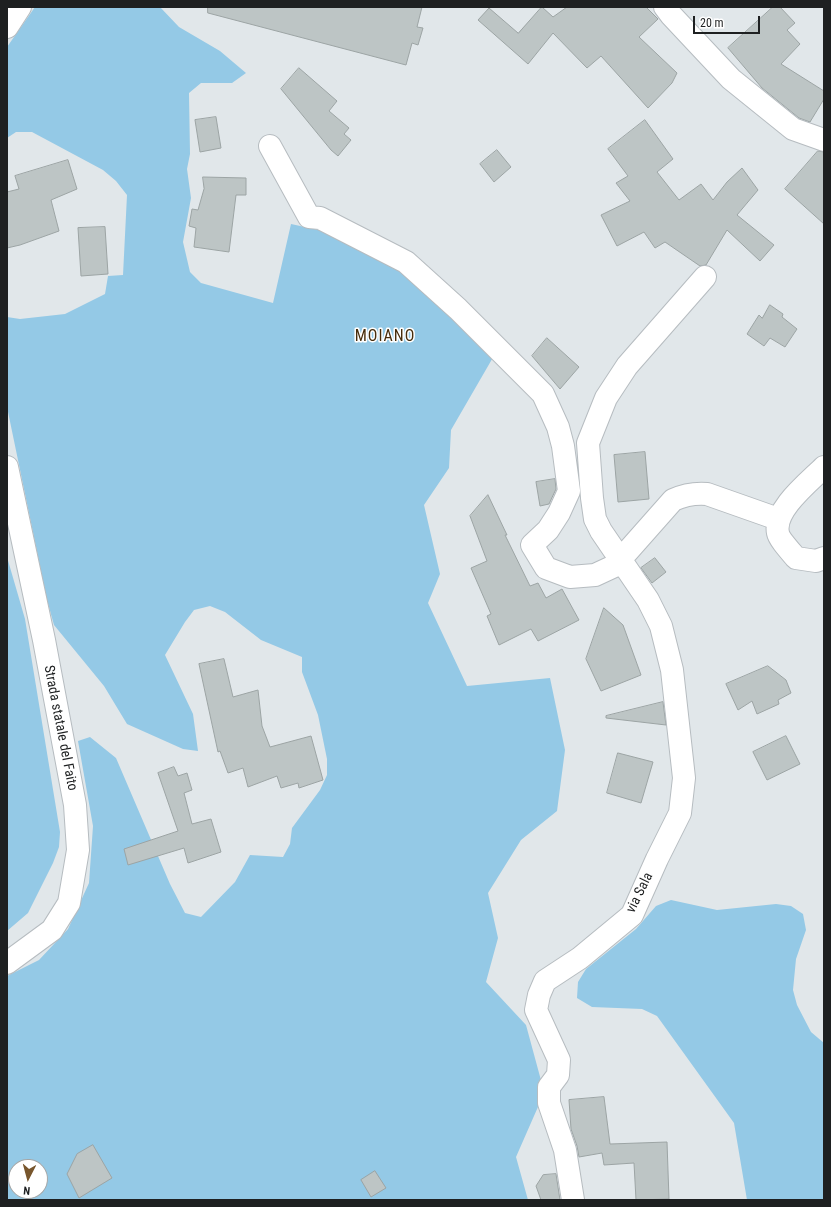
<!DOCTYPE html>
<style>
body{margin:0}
#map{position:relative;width:831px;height:1207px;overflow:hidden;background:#e1e7ea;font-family:"Roboto Condensed",sans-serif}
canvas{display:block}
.frame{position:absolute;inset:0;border:8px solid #1e2021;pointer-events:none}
.north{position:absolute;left:8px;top:1159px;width:40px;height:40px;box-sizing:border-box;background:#fff;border:1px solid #a5a6a6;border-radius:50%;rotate:186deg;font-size:11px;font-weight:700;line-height:16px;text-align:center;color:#1e2021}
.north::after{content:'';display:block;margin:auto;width:14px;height:18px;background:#78562d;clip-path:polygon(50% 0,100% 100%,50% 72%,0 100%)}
.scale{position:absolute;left:693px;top:16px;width:67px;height:18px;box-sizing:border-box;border:2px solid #1e2021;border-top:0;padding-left:5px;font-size:12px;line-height:14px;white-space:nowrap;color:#1e2021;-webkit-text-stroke:3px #fff;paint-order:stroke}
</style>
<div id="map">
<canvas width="831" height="1207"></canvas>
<div class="frame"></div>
<div class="north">N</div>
<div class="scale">20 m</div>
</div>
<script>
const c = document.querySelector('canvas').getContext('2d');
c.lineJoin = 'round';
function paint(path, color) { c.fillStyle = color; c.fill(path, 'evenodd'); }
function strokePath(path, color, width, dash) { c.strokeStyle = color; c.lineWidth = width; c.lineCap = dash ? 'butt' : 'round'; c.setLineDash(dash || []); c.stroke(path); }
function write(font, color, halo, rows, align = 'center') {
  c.font = font + ' "Roboto Condensed",sans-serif'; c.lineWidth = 3; c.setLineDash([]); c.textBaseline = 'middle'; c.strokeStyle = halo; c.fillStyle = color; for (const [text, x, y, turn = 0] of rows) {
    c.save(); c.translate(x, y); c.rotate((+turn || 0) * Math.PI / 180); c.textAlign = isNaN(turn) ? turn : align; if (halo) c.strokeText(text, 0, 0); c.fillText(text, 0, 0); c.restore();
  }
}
const green = new Path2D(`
 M 35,7 L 160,7 L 179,27 L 220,51 L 246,73 L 232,83 L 201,83 L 189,93 L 190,154 L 187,169 L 191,198 L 183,242 L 190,272 L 201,283 L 273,303 L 291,224 L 378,243 L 495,354 L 451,430 L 449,468 L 424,505 L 440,574 L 428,603 L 467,686 L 550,678 L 565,750 L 557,811 L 521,840 L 488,893 L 498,938 L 486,982 L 526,1025 L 542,1084 L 541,1100 L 516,1157 L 528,1200 L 7,1200 L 7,976 L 39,960 L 68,929 L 89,883 L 93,826 L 78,741 L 90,737 L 116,758 L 170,884 L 185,913 L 201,917 L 235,882 L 250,855 L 283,857 L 290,844 L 292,828 L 320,790 L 327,775 L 327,759 L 318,715 L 302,672 L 302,657 L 261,640 L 225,612 L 210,606 L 194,610 L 185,622 L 165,655 L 193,714 L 198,751 L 183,749 L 127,724 L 104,686 L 54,625 L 47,600 L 7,407 L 7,317 L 20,319 L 65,314 L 105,294 L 108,276 L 123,275 L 127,195 L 116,181 L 103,170 L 32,132 L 16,132 L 7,138 L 7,47 ZM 16,1167 L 40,1167 L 40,1191 L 16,1191 Z
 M 7,557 L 25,619 L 60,832 L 59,847 L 53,863 L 28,913 L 7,931 Z
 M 671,900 L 717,910 L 776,904 L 791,906 L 803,914 L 806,930 L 796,959 L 793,990 L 797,1005 L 811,1032 L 824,1043 L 824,1200 L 747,1200 L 734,1123 L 657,1016 L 642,1009 L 592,1007 L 577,998 L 578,982 L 586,969 L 636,929 L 656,906 Z`);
const building = new Path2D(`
 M 208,7 L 422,7 L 417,27 L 423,28 L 418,45 L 412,43 L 406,65 L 208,13 Z
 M 542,7 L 553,17 L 567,7 L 646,7 L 658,19 L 639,37 L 677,73 L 672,83 L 648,108 L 601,56 L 587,68 L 553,33 L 528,64 L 478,20 L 489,8 L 518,33 Z
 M 773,7 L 780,7 L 795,23 L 787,30 L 800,44 L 781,64 L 824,91 L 824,99 L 810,122 L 799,118 L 762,88 L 728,48 Z
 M 299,68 L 337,101 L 329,111 L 349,128 L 344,134 L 351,140 L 338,156 L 331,150 L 281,89 Z
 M 216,117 L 221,148 L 200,152 L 195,120 Z
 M 645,120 L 673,159 L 657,172 L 679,200 L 701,184 L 713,200 L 727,182 L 742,168 L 758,190 L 737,215 L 774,245 L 760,261 L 727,230 L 706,265 L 700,266 L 665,242 L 655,248 L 644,232 L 617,246 L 601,215 L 630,201 L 616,183 L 628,176 L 608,149 Z
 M 497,150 L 511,167 L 494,182 L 480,164 Z
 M 818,151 L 824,152 L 824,224 L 785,189 Z
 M 68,160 L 77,189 L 51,200 L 59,231 L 20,245 L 7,248 L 7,192 L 19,189 L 15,176 Z
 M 203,177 L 246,178 L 246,195 L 236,195 L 229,252 L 194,247 L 196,228 L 189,226 L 192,209 L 198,210 L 204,189 Z
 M 105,227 L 108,274 L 81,276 L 78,228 Z
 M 770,305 L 783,314 L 782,317 L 797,329 L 785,347 L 770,338 L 764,346 L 747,334 L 759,315 L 762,318 Z
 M 547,338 L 579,367 L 560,389 L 532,356 Z
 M 645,452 L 649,499 L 618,502 L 614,455 Z
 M 555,479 L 556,489 L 549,504 L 540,506 L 536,482 Z
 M 488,495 L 507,535 L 505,535 L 530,586 L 538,583 L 546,598 L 562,589 L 579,620 L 538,641 L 531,629 L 499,645 L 487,616 L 491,614 L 471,568 L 487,561 L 470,516 Z
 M 655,558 L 666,572 L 652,583 L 641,568 Z
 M 604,608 L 623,625 L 641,675 L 601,691 L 586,659 Z
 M 224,659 L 233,697 L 258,690 L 262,726 L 270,747 L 311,736 L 323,780 L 299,788 L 298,783 L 281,788 L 277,776 L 248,787 L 243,768 L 228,773 L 220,751 L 218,752 L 199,664 Z
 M 768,666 L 786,680 L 791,693 L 778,700 L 779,704 L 757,714 L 752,701 L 738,710 L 726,684 Z
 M 663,702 L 666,725 L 606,718 L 606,716 Z
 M 786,736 L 800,764 L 767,780 L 753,752 Z
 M 618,753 L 653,762 L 641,803 L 607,793 Z
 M 174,767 L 178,776 L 187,773 L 192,790 L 184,793 L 192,824 L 211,819 L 221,852 L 188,863 L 184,848 L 128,865 L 124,849 L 178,831 L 158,773 Z
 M 604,1097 L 610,1144 L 667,1142 L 669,1199 L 636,1200 L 634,1163 L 604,1165 L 602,1153 L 579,1157 L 577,1146 L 571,1129 L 569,1100 Z
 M 93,1145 L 112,1178 L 79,1198 L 67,1174 L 77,1154 Z
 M 375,1171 L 386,1188 L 371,1197 L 361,1180 Z
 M 556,1174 L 560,1200 L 541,1200 L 536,1186 L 543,1175 Z`);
const minor = new Path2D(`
 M 270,146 L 309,217 L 320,218 L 406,262 L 458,309 L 543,394 L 558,427 L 563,446 L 569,491 L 559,513 L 548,530 L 532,545 L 546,568 L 570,577 L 595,575 L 623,562
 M 617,553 L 622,554 L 627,552 L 673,500 C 684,495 695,493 707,494 L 778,519
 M 573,1200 L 565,1150 L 549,1103 L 549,1087 L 558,1075 L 559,1060 L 536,1010 L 539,995 L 545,981 L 580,958 L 632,915 L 657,859 L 680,813 L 684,778 L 672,670 L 661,626 L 648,600 L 601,531 L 595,519 L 592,498 L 588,443 L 606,398 L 627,366 L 705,277`);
const tertiary = new Path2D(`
 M 665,7 L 671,15 L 731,79 L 793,129 L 824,140
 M 7,27 L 20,7
 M 7,467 L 44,640 L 75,805 L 78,850 L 69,903 L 52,930 L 7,963
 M 824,467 C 809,482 773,510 778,533 C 779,539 791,552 796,558 L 816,561 L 824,558`);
const streetNames = [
 ["Strada statale del Faito",60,728,79],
 ["via Sala",640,893,-64]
];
const quarterNames = [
 ["MOIANO",385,337]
];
paint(green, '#94c9e6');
paint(building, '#bdc5c5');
strokePath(building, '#9ca4a4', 1);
strokePath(minor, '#b6bcc0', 24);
strokePath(tertiary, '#b6bcc0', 24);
strokePath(minor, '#fff', 22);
strokePath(tertiary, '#fff', 22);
write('14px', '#1e2021', '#fff', streetNames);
c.letterSpacing = '1px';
write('16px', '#472d0c', '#fff', quarterNames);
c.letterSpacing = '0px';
</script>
